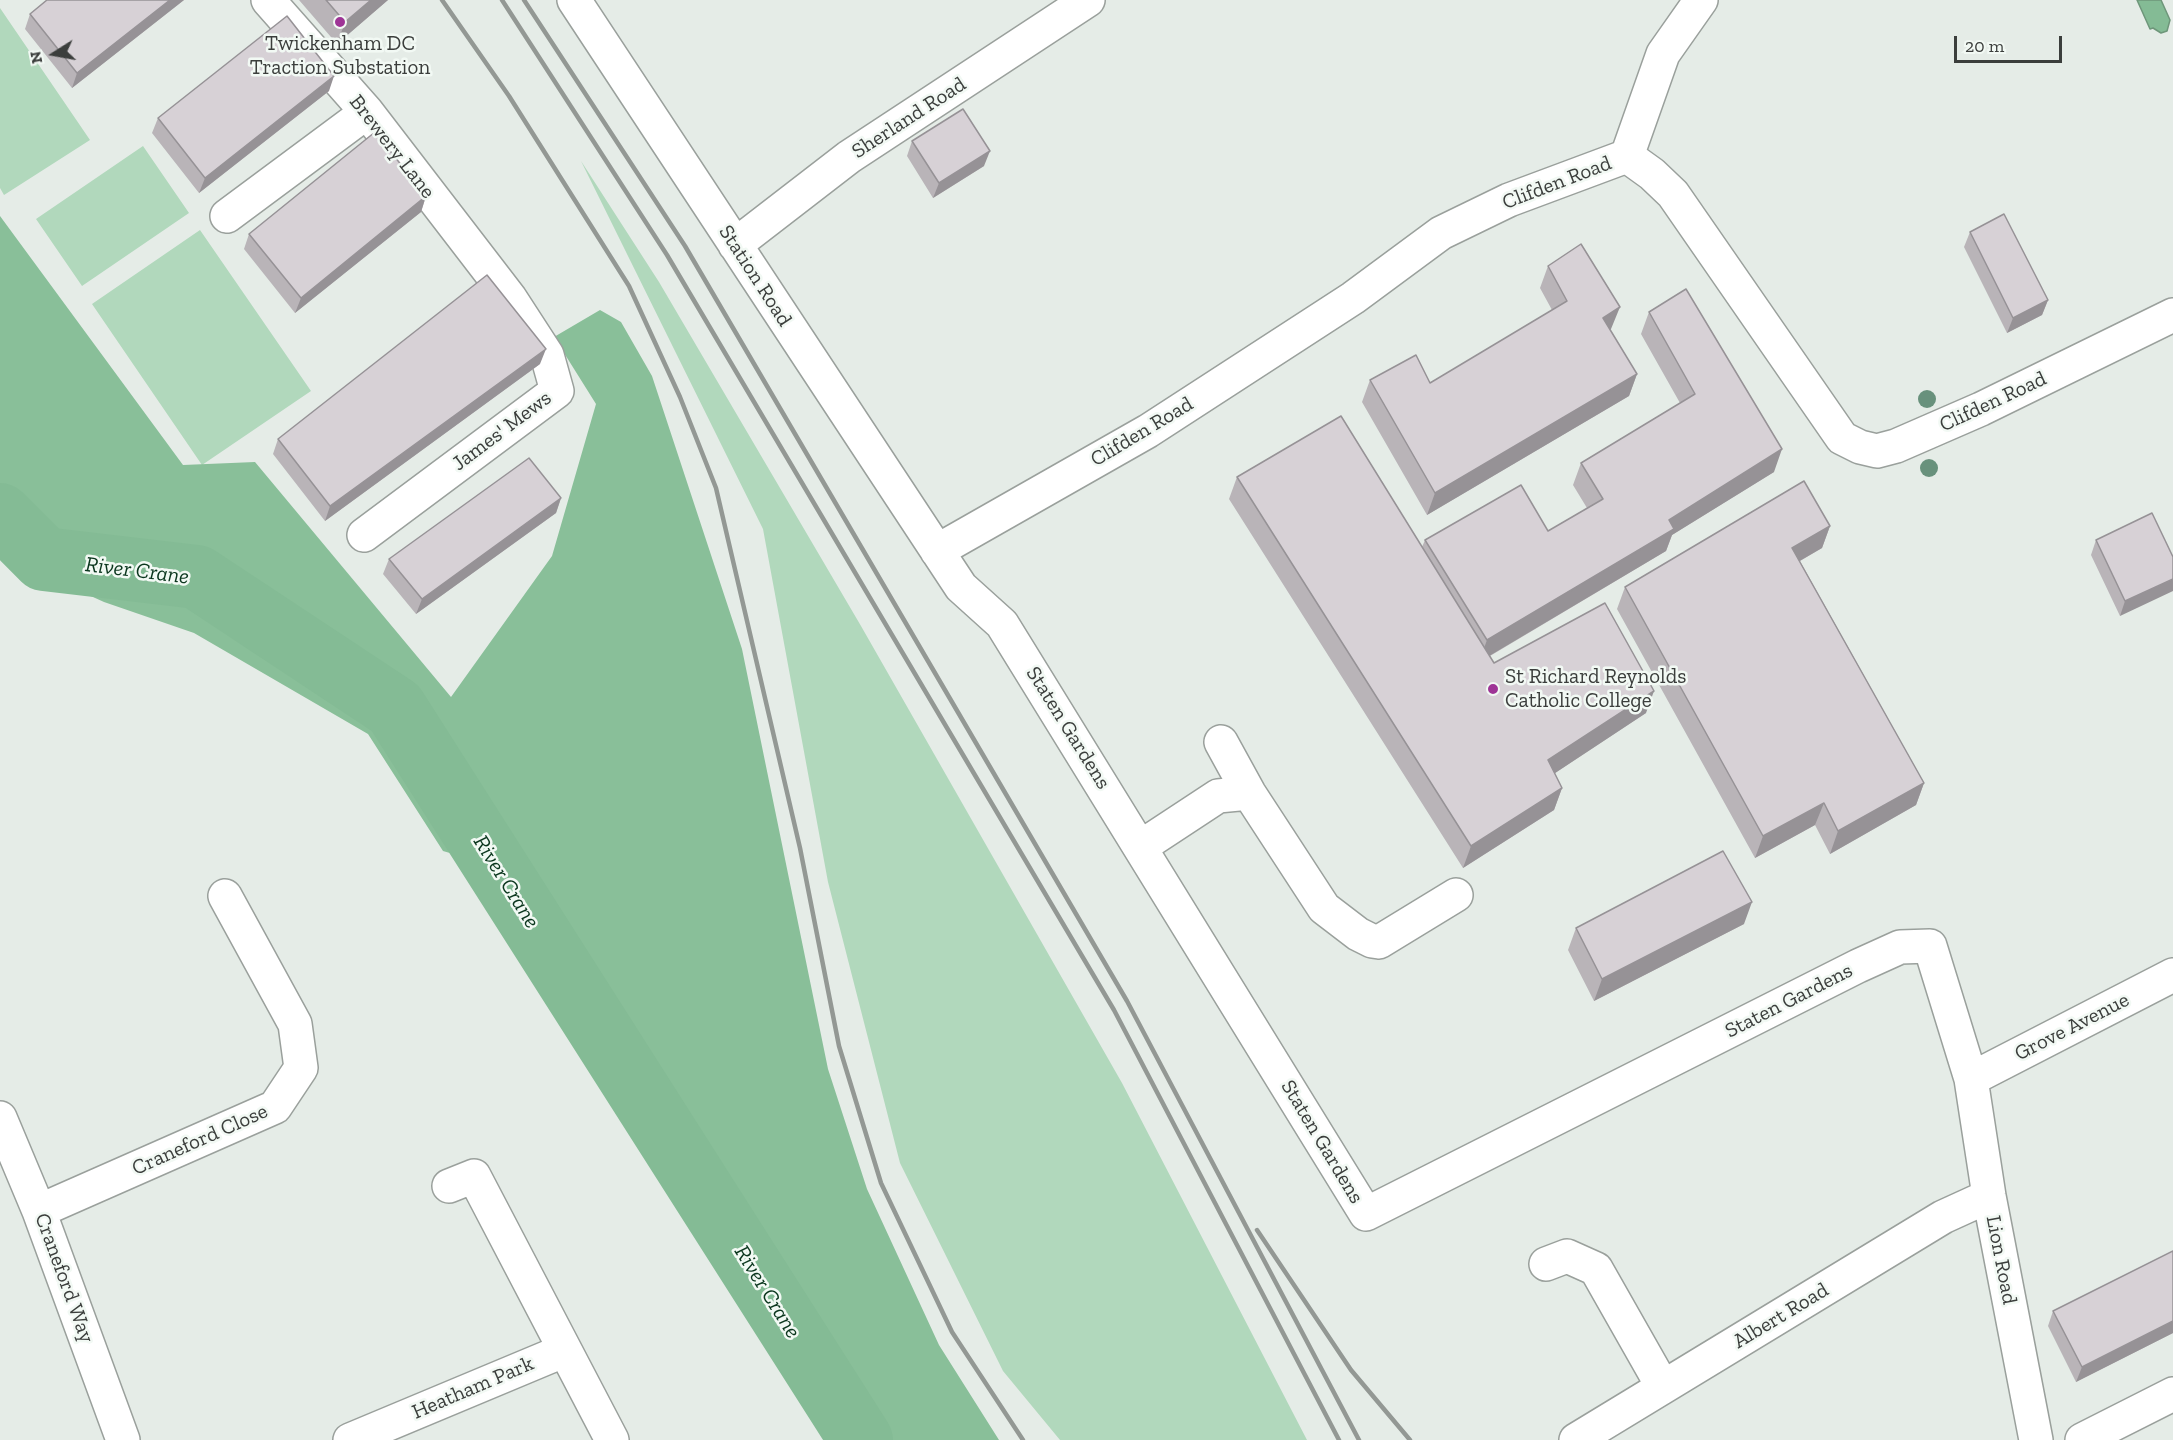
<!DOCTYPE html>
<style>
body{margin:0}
#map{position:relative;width:2173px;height:1440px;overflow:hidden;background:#e5ece7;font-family:"Zilla Slab",serif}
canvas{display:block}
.north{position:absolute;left:24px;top:24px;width:60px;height:60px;-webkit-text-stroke:4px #f2f9f4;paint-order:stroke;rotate:259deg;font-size:16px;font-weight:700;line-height:24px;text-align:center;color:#3b3e3c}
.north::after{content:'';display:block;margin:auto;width:21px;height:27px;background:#3b3e3c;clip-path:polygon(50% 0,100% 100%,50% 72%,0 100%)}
.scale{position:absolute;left:1954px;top:36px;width:108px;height:27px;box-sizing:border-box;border:3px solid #3b3e3c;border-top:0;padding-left:8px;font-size:18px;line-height:21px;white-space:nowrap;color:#3b3e3c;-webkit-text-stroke:4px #f2f9f4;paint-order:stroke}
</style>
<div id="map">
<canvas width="2173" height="1440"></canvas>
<div class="north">N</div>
<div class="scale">20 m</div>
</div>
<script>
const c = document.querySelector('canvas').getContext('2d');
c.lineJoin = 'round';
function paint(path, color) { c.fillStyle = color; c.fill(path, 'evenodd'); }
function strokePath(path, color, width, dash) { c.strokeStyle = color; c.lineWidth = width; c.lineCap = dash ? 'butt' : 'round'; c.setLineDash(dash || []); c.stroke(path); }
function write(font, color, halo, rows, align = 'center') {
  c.font = font + ' "Zilla Slab",serif'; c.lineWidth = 5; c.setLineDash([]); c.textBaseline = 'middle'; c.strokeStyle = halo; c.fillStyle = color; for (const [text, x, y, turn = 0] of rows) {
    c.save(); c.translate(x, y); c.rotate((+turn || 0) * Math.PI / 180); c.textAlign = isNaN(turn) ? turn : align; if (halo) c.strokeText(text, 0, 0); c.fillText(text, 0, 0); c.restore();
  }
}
const green = new Path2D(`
 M 0,8 L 90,140 L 4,195 L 0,188 Z
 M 143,146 L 189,213 L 82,286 L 36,219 Z
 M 581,161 L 659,282 L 861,626 L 1122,1083 L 1307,1440 L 1060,1440 L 1003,1371 L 900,1163 L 828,882 L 763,529 Z
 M 200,230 L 311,391 L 202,465 L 92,304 Z`);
const forest = new Path2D(`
 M 0,216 L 183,465 L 255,462 L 451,697 L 552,556 L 596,404 L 554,337 L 600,310 L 621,322 L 652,376 L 742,649 L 828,1069 L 867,1189 L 939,1345 L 999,1440 L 878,1440 L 508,870 L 443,851 L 368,734 L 194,633 L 104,602 L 0,555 Z`);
const water = new Path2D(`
 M 2137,0 L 2161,0 L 2170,20 L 2167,31 L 2161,33 L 2153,28 L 2150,29 Z`);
const river = new Path2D(`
 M 0,515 L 44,559 L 197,577 L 395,708 L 861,1440`);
const minor = new Path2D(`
 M 268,0 L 367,112 L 510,298 L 547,355 L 557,391 L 364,535
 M 574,0 L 961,587 L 1002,624 L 1366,1214 L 1858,966 L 1900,947 L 1930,946 L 1971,1079 L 1989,1196 L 2036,1440
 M 1627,156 L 1663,54 L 1701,0
 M 227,216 L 367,112
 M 735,245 L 849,157 L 1088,0
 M 937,551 L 1148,431 L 1353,298 L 1441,233 L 1509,200 L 1627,156 L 1652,174 L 1673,194 L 1842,438 L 1860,447 L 1877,451 L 1896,446 L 1981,409 L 2173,315
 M 1221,742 L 1249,793 L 1324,908 L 1358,934 L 1372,941 L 1379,942 L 1456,895
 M 1142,846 L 1218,796 L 1249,793
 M 1971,1079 L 2173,975
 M 0,1118 L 39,1211 L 123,1440
 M 449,1186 L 474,1176 L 612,1440
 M 39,1211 L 275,1107 L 301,1068 L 295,1024 L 225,896
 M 1546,1264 L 1567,1256 L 1596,1269 L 1663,1387
 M 350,1440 L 563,1351
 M 1576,1440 L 1943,1217 L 1989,1196
 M 2082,1440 L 2173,1394`);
const rail = new Path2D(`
 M 442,0 L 509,96 L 629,286 L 680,397 L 716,488 L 800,848 L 839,1046 L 881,1183 L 952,1332 L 1023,1440
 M 502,0 L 667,255 L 1114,1010 L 1339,1440
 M 524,0 L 685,246 L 1127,1001 L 1359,1440
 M 1257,1230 L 1351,1370 L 1410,1440`);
const trees = [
 [1927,399],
 [1929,468]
];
const wall = new Path2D(`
 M 184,0 L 72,88 L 25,29 L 30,14 Z
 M 299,0 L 388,0 L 337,44 Z
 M 329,91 L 199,193 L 152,133 L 158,118 Z
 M 912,141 L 984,166 L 933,198 L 907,156 Z
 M 426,196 L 421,212 L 295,313 L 244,249 L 249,234 Z
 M 1970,232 L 2048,300 L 2042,315 L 2007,333 L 1964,247 Z
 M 1548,266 L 1611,329 L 1610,330 L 1637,374 L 1629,396 L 1427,515 L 1362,402 L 1370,380 L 1430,383 L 1552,310 L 1540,288 Z
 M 1649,312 L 1774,472 L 1672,535 L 1666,551 L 1490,656 L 1494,663 L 1646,713 L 1555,773 L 1562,788 L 1554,810 L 1463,868 L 1229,499 L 1237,477 L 1422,547 L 1425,540 L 1548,531 L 1587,508 L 1573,485 L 1581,463 L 1680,403 L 1641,334 Z
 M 540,364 L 325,521 L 273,454 L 278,439 Z
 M 561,498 L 556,513 L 416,614 L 383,574 L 389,559 Z
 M 1830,526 L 1822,548 L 1800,561 L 1924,783 L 1916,805 L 1830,854 L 1815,825 L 1755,858 L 1617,609 L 1625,587 Z
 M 2096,540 L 2173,557 L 2120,616 L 2091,555 Z
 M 1744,924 L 1594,1001 L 1568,950 L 1576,928 Z
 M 2173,1251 L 2173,1333 L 2076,1382 L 2048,1326 L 2053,1311 Z`);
const shadedWall = new Path2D(`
 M 170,0 L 184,0 L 72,88 L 77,73 Z
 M 371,0 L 388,0 L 337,44 L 345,22 Z
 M 334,76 L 329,91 L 199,193 L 205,178 Z
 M 990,151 L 984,166 L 933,198 L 939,183 Z
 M 426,196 L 421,212 L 295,313 L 301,298 Z
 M 2048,300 L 2042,315 L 2007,333 L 2013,318 Z
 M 1620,307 L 1611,329 L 1595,340 L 1603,318 Z
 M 546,349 L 540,364 L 325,521 L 330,506 Z
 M 1637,374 L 1629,396 L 1427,515 L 1435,493 Z
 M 1782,449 L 1774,472 L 1672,535 L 1666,551 L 1479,662 L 1487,640 L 1669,520 Z
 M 561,498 L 556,513 L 416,614 L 422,599 Z
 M 1830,526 L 1822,548 L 1784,570 L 1792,548 Z
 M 2173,579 L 2173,591 L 2120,616 L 2125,601 Z
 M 1654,691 L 1646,713 L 1540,783 L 1548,760 Z
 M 1924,783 L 1916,805 L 1830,854 L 1838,831 Z
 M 1562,788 L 1554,810 L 1463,868 L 1471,846 Z
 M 1824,803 L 1815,825 L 1755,858 L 1763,836 Z
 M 1752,902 L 1744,924 L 1594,1001 L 1602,979 Z
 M 2173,1321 L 2173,1333 L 2076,1382 L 2082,1367 Z`);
const building = new Path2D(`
 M 47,0 L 170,0 L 77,73 L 30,14 Z
 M 326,0 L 371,0 L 345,22 Z
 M 287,16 L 334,76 L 205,178 L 158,118 Z
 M 963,109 L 990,151 L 939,183 L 912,141 Z
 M 375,132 L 426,196 L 301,298 L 249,234 Z
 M 2004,214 L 2048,300 L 2013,318 L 1970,232 Z
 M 1581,244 L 1620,307 L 1603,318 L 1637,374 L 1435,493 L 1370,380 L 1416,355 L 1430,383 L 1567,301 L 1548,266 Z
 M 487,275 L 546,349 L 330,506 L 278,439 Z
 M 1686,289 L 1782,449 L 1669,520 L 1674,529 L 1487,640 L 1425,540 L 1521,485 L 1548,531 L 1603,499 L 1581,463 L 1695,394 L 1649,312 Z
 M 1341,416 L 1494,663 L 1605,603 L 1654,691 L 1548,760 L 1562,788 L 1471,846 L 1237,477 Z
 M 529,458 L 561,498 L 422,599 L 389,559 Z
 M 1804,481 L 1830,526 L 1792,548 L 1924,783 L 1838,831 L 1824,803 L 1763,836 L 1625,587 Z
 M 2152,513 L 2173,557 L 2173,579 L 2125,601 L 2096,540 Z
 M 1723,851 L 1752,902 L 1602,979 L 1576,928 Z
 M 2173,1251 L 2173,1321 L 2082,1367 L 2053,1311 Z`);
const markers = [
 [340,22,6,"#9e3496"],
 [1493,689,6,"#9e3496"]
];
const poiNames = [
 ["Twickenham DC",340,44],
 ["Traction Substation",340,68],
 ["St Richard Reynolds",1505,677,"left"],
 ["Catholic College",1505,701,"left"]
];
const streetNames = [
 ["Sherland Road",909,118,-33],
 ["Brewery Lane",392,147,52],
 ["Clifden Road",1557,183,-21],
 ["Station Road",755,276,57],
 ["Clifden Road",1993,402,-25],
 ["James' Mews",502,431,-37],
 ["Clifden Road",1142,432,-31],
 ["Staten Gardens",1068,728,58],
 ["Staten Gardens",1789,1001,-27],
 ["Grove Avenue",2072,1027,-27],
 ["Craneford Close",200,1140,-24],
 ["Staten Gardens",1322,1142,59],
 ["Lion Road",2001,1260,79],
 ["Craneford Way",64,1278,70],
 ["Albert Road",1781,1316,-31],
 ["Heatham Park",473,1388,-23]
];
const waterNames = [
 ["River Crane",137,571,7],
 ["River Crane",506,882,58],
 ["River Crane",767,1292,58]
];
paint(green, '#b1d8bc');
paint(forest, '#89bf99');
paint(water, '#84bb95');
strokePath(water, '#6e967a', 1.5);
strokePath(river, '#84bb95', 64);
strokePath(minor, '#9aa09c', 36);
strokePath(minor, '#fff', 33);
strokePath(rail, '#939894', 4.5);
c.fillStyle = '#68917c';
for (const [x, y] of trees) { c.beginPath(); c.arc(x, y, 9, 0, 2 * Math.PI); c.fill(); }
paint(wall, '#b9b4b8');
paint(shadedWall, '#969296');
paint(building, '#d7d1d6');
strokePath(building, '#969296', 1.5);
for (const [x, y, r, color] of markers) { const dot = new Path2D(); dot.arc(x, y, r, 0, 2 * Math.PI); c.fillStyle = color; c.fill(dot); strokePath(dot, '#f2f9f4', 2); }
write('21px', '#3b3e3c', '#f2f9f4', poiNames);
write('21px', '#3b3e3c', '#f2f9f4', streetNames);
write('italic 22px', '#0a361d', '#f2f9f4', waterNames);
</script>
